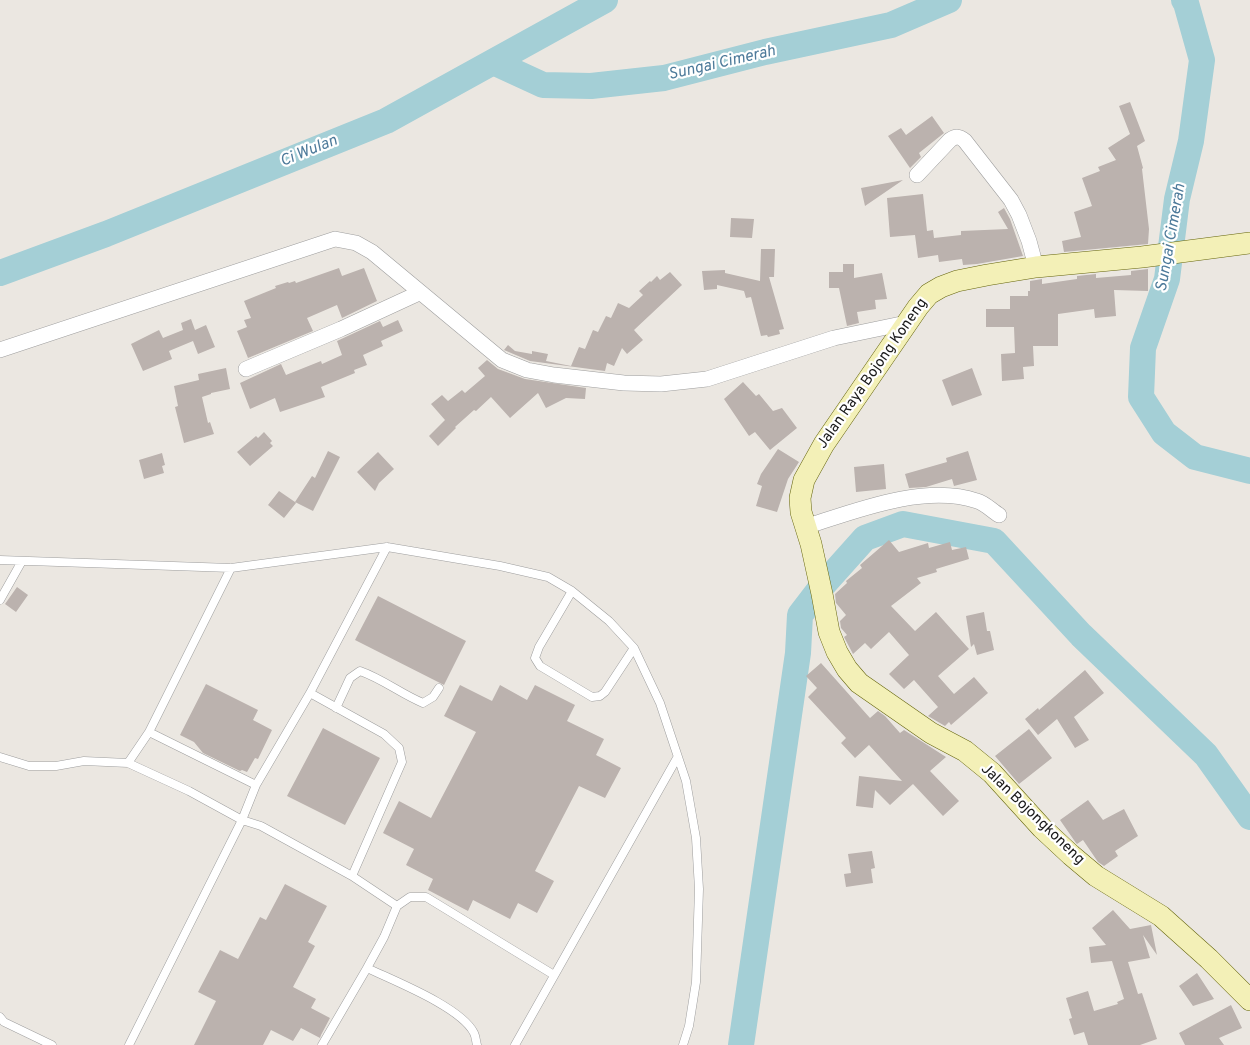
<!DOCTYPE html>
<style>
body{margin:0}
canvas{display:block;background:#ebe7e1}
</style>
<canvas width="1250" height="1045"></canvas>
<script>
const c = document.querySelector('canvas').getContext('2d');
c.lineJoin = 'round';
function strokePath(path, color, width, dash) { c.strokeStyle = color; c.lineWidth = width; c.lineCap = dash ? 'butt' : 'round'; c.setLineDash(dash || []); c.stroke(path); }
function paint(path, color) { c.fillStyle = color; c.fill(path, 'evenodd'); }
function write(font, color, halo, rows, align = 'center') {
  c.font = font + ' Overpass,sans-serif'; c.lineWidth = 4.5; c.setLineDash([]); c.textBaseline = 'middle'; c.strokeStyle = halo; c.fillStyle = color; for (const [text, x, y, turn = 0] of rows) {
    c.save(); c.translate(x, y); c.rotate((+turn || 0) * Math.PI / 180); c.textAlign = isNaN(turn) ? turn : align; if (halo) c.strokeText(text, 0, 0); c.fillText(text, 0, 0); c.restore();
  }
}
const river = new Path2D(`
 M 1184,0 L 1186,3 L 1202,60 L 1191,141 L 1177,199 L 1167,279 L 1143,348 L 1141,397 L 1164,433 L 1195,457 L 1250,471
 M 493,62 L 543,85 L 591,86 L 664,78 L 765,52 L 891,25 L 949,0
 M 0,273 L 106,234 L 386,121 L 605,0
 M 741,1045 L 798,653 L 800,615 L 823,585 L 865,538 L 903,524 L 994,541 L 1081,635 L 1206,755 L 1250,817`);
const building = new Path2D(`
 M 1130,102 L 1145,141 L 1137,146 L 1143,168 L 1142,169 L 1149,229 L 1148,244 L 1064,252 L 1062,241 L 1081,237 L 1074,212 L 1092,206 L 1082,178 L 1100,171 L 1098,167 L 1116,160 L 1108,148 L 1130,134 L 1119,106 Z
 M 932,116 L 944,133 L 919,153 L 921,157 L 910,168 L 888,136 L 901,128 L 906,135 Z
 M 903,180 L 865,206 L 861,188 Z
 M 923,194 L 927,231 L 933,230 L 934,238 L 961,235 L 961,231 L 1008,229 L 998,212 L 1004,208 L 1010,219 L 1023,256 L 977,264 L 963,265 L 962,259 L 939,262 L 938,255 L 918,258 L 915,235 L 890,237 L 887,198 Z
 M 731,218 L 754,219 L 752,238 L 730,237 Z
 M 761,249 L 775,249 L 774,277 L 769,277 L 784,329 L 779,330 L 780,334 L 768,337 L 767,335 L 761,336 L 751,297 L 746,298 L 744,291 L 717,285 L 717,289 L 704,290 L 702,271 L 725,270 L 725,273 L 760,281 Z
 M 843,264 L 854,264 L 854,278 L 882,273 L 887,299 L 875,300 L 876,309 L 857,312 L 859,323 L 847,326 L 839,288 L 829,288 L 829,272 L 843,272 Z
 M 339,268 L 342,276 L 364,268 L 377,301 L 342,318 L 337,305 L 307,318 L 313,331 L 248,358 L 237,331 L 247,327 L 244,320 L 251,318 L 244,301 L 276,288 L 275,286 L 288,282 L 289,283 L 295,281 L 296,283 Z
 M 1148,269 L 1148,291 L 1114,290 L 1116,316 L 1095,318 L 1094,309 L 1058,314 L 1058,346 L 1033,346 L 1034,366 L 1023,367 L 1024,379 L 1002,381 L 1001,354 L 1015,353 L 1014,327 L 986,327 L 986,309 L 1010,309 L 1010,296 L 1028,296 L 1028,291 L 1030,291 L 1030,281 L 1042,279 L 1042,284 L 1077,279 L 1077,276 L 1096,274 L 1096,278 L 1131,275 L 1131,271 Z
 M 670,272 L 682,285 L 634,330 L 643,340 L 627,354 L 622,348 L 614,366 L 607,363 L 605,371 L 530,361 L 504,350 L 508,345 L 515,351 L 532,354 L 532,351 L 548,354 L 546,361 L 571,366 L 579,347 L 585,349 L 593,330 L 598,332 L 606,316 L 611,318 L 618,303 L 629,308 L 643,295 L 639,291 L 650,281 L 651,282 L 657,276 L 660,280 Z
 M 191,319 L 195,330 L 206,325 L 215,347 L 198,354 L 193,341 L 169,351 L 172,359 L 143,371 L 131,344 L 159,330 L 163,338 L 183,330 L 181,323 Z
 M 398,320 L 403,331 L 381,341 L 383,346 L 363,355 L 367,365 L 354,370 L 355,373 L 321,387 L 325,397 L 280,412 L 275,398 L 250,409 L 240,383 L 281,364 L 286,375 L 321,361 L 322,364 L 342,355 L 337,341 L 380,321 L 383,327 Z
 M 487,360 L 498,369 L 525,379 L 586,388 L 585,399 L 566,398 L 546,408 L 538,393 L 510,418 L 491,397 L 476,411 L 474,410 L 455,427 L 456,428 L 438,446 L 429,436 L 445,420 L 431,404 L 442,395 L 448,401 L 462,390 L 465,393 L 485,376 L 478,368 Z
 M 226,368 L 230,389 L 211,393 L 211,394 L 202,397 L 208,423 L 210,422 L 214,434 L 184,443 L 175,407 L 178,406 L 174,386 L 199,380 L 198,374 Z
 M 972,368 L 982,395 L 952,406 L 942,380 Z
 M 743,382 L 756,396 L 759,394 L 773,411 L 782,408 L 797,428 L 770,450 L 755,432 L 749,436 L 724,399 Z
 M 264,432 L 272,441 L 270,443 L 273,446 L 250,466 L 237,452 L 256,436 L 258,438 Z
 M 778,449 L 799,462 L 788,479 L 777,512 L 756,506 L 762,486 L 757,484 L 761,474 Z
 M 328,451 L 340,457 L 313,511 L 295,502 L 296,503 L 284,518 L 268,505 L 279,491 L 295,502 L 312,476 L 315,478 Z
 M 968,451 L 977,480 L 954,486 L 952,479 L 926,487 L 909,488 L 905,474 L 947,462 L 946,458 Z
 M 378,452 L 394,469 L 379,483 L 375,491 L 357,472 Z
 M 162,453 L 165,465 L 162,466 L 164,473 L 144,479 L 139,460 Z
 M 884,464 L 886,489 L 856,492 L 854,467 Z
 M 889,540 L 899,552 L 928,543 L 929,548 L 950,542 L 952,550 L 966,547 L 969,559 L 936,569 L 937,572 L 917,578 L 921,583 L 891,606 L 915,631 L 936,612 L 969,649 L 938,676 L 954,694 L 974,677 L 988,693 L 951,725 L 949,722 L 945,726 L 928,716 L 938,707 L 914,680 L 904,689 L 889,674 L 909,655 L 889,632 L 871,649 L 865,643 L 853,654 L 844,637 L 847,635 L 841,628 L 840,621 L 846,615 L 836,603 L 835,594 L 847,583 L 846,581 L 862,568 L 860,565 Z
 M 17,587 L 28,595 L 16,612 L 5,604 Z
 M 378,596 L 466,641 L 444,685 L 355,640 Z
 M 984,612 L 987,631 L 990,631 L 994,650 L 977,655 L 974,644 L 971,647 L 966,616 Z
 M 821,663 L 870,718 L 878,711 L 885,716 L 900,733 L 904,730 L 946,757 L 930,771 L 959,801 L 943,816 L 913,784 L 890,805 L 875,790 L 873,808 L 856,806 L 859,776 L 902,781 L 869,745 L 855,758 L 841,743 L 846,738 L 808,697 L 817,688 L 806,676 Z
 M 1085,670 L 1104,693 L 1074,717 L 1089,740 L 1075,748 L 1057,719 L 1038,735 L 1025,719 L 1038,708 L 1039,710 Z
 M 206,684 L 258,710 L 253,720 L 272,730 L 258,759 L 255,758 L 247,772 L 242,770 L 240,771 L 203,753 L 194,742 L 180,735 Z
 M 460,685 L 492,701 L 500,685 L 527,700 L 535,685 L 575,705 L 567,721 L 604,739 L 596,755 L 621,768 L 605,798 L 579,786 L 535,871 L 554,881 L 537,913 L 518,903 L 510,919 L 473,900 L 468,911 L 428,890 L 433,879 L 406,865 L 414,849 L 383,833 L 399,801 L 431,818 L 476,732 L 444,716 Z
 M 323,728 L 380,758 L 345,825 L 287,796 Z
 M 1029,729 L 1052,758 L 1019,784 L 995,756 Z
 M 1088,800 L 1103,820 L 1124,809 L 1138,836 L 1115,851 L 1118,856 L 1104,866 L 1098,862 L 1083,840 L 1077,844 L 1076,843 L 1060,820 Z
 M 872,851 L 875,868 L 871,869 L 873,883 L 846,887 L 844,874 L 851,873 L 848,854 Z
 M 285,884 L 327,906 L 308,942 L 315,946 L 293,987 L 316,999 L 311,1008 L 330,1018 L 321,1035 L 320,1038 L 301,1028 L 293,1041 L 271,1030 L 263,1045 L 194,1045 L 216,1001 L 198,992 L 220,950 L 238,959 L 260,917 L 266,920 Z
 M 1113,910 L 1130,929 L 1151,925 L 1157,955 L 1143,935 L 1150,958 L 1128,962 L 1138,994 L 1142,993 L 1157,1039 L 1140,1045 L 1088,1045 L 1084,1032 L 1074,1035 L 1069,1019 L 1072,1018 L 1066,998 L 1088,991 L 1094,1011 L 1118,1004 L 1117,1002 L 1124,999 L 1112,961 L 1091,963 L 1089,947 L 1106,945 L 1092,928 Z
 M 1197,973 L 1214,999 L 1193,1006 L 1179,986 Z
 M 1231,1005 L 1242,1028 L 1219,1038 L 1224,1045 L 1185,1045 L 1179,1033 Z`);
const service = new Path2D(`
 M 0,560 L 231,568 L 387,547 L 500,566 L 548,577 L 572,591 L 609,621 L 634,648 L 660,703 L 686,781 L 696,838 L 699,889 L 696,982 L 689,1026 L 683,1045
 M 572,591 L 539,647 L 535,658 L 540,666 L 592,697 L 600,696 L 605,692 L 634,648
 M 0,600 L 22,561
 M 310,693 L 384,734 L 399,748 L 402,762 L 352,876
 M 336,708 L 350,678 L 360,671 C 383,679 401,694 423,703 L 433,697 L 439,688
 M 149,732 L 256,785
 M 0,757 L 29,766 L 56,766 L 84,761 L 128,763 L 189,791 L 242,820 L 261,826 L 352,876 L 397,906 L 384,937 L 367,968 C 394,981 461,1007 474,1033 C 476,1037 476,1042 477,1045
 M 128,763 L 149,732 L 231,568
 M 397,906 L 410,897 L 426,897 L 554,975
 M 0,1017 L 4,1022 L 52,1045
 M 129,1045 L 242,820 L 256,785 L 310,693 L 387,547
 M 322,1045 L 367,968
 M 515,1045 L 677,758`);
const minor = new Path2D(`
 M 917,175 L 950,140 C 956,136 959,136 965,141 L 1011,200 L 1019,215 L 1029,241 L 1036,267
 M 0,350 L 335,239 L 356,243 L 372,252 L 502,360 L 527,370 L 554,375 L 624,383 L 661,384 L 707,379 L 834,338 L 906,323
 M 246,369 L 341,329 L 419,293
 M 805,527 C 855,511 925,483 977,501 C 985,503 992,511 999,515`);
const secondary = new Path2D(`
 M 1250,243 L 1142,257 L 1036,267 L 987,275 L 957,281 L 941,287 L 929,294 L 918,307 L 824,444 L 804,480 L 800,498 L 801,512 L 811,544 L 822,594 L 829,632 L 837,652 L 847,669 L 859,683 L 931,733 L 965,751 L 992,773 L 1042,828 L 1071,855 L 1096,876 L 1161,916 L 1209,959 L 1250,1000`);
const streetNames = [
 ["Jalan Raya Bojong Koneng",873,374,-55],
 ["Jalan Bojongkoneng",1032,815,44]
];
const waterNames = [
 ["Sungai Cimerah",722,64,-13],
 ["Ci Wulan",309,152,-22],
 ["Sungai Cimerah",1172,238,-80]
];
strokePath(river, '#a4cfd6', 26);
paint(building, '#bbb2ae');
strokePath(service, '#9e9e9e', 9);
strokePath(minor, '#9e9e9e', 16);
strokePath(secondary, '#65650d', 22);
strokePath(service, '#fff', 8);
strokePath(minor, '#fff', 15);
strokePath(secondary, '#f3f0b7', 21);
write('15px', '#1a1a1a', '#fff', streetNames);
write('italic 16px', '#4d7a9a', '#fff', waterNames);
</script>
